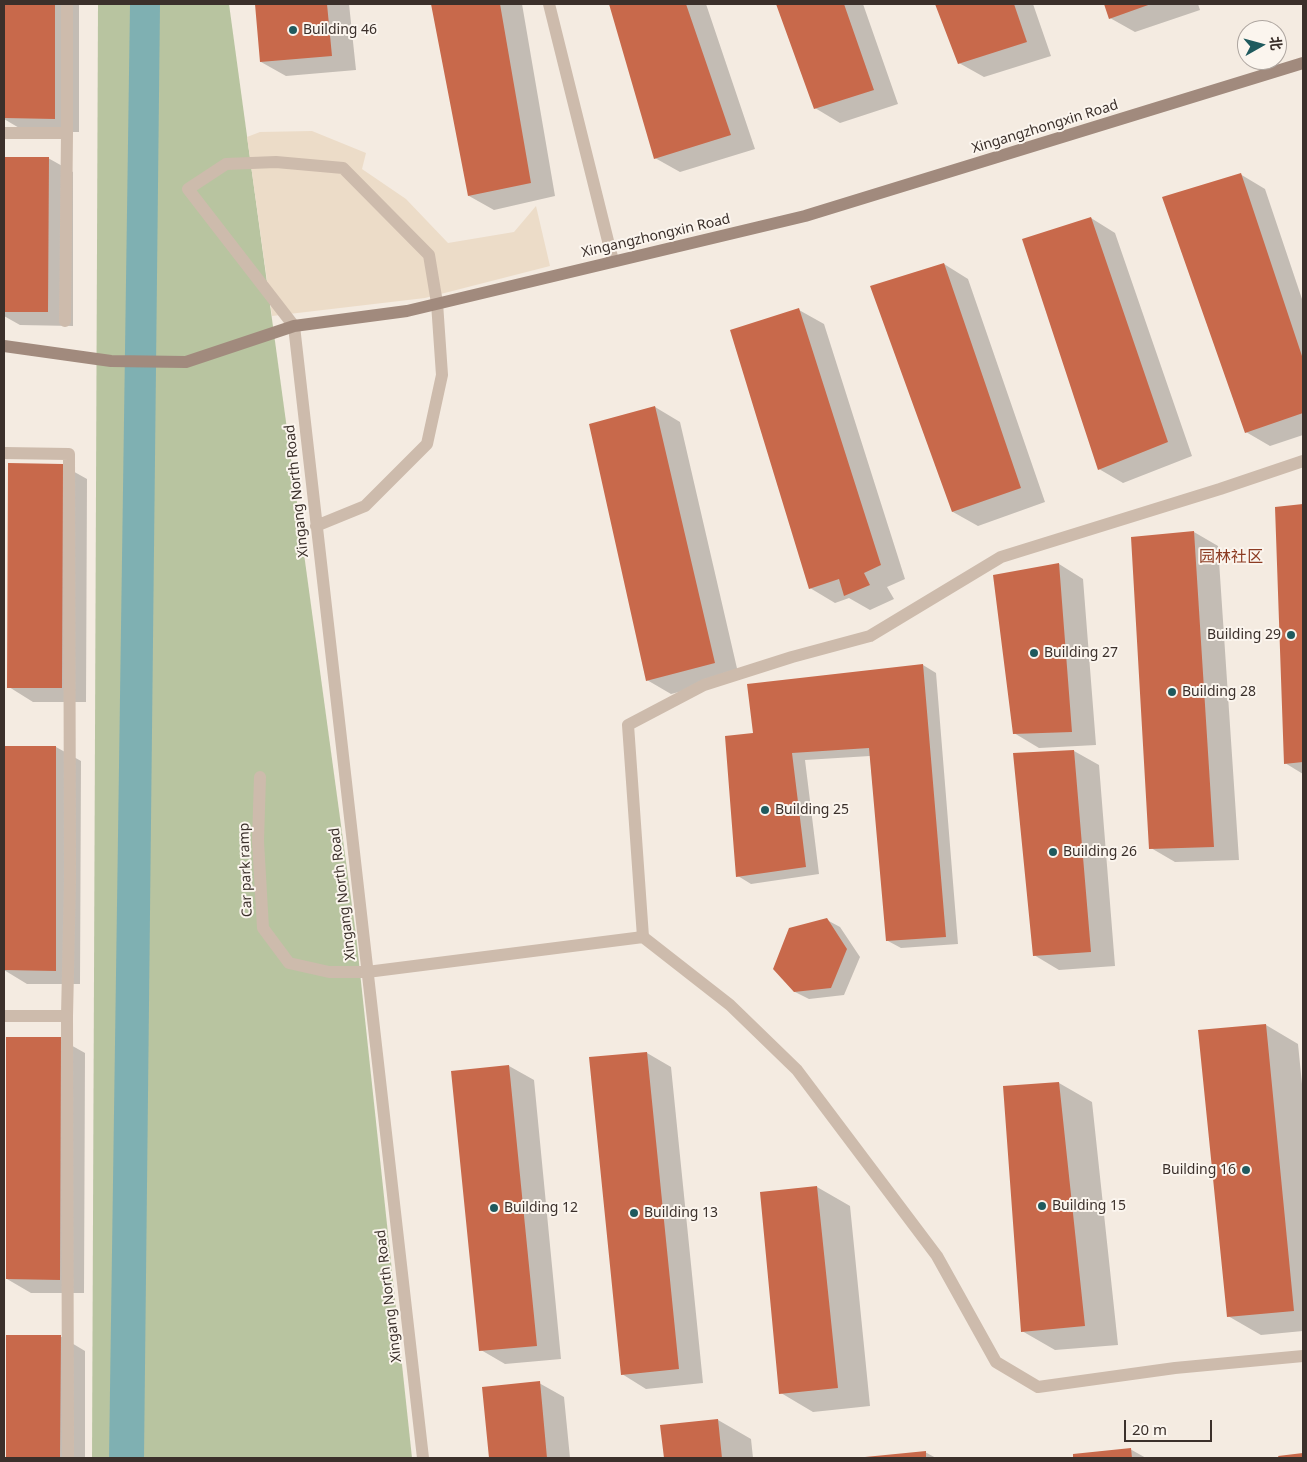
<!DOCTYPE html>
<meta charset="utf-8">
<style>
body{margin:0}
#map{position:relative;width:1307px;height:1462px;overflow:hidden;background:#f4ebe1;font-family:"Noto Sans","Noto Sans SC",sans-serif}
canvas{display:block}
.frame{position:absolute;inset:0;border:5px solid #3b302b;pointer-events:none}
.north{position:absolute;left:1237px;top:20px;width:50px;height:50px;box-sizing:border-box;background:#fbf5ee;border:1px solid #aea6a0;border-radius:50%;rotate:83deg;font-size:14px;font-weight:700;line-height:20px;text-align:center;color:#3b302b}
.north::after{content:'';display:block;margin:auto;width:18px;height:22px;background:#1f5a5e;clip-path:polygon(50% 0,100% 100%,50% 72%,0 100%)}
.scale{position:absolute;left:1124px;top:1420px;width:88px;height:22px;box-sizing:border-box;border:2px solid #3b302b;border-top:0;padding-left:6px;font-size:15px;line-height:18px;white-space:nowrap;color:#3b302b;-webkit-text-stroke:4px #fbf5ee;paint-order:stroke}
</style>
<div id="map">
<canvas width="1307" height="1462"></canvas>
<div class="frame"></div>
<div class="north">北</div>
<div class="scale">20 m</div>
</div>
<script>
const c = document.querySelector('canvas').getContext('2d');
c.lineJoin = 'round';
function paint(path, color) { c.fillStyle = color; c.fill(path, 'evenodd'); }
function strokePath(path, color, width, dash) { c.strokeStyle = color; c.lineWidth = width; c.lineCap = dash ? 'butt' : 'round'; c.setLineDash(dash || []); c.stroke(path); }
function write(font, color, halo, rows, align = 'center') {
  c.font = font + ' "Noto Sans","Noto Sans SC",sans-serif'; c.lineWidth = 4; c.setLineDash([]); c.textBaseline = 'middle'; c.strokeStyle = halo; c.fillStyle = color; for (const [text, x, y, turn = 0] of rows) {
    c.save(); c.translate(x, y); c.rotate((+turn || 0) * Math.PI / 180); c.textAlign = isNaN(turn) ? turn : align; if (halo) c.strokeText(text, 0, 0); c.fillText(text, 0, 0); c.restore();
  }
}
const green = new Path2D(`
 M 98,4 L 229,4 L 356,935 L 412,1458 L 92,1458 Z`);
const plaza = new Path2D(`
 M 312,131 L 366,153 L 362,169 L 406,199 L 448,243 L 514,232 L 536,206 L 550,266 L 425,298 L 272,316 L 247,137 L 260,132 Z`);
const water = new Path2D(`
 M 130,4 L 160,4 L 144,1458 L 109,1458 Z`);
const shadow = new Path2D(`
 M 4,4 L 79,4 L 79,132 L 26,132 L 4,119 Z
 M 256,4 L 349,4 L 356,70 L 286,76 L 261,62 Z
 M 432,4 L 522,4 L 555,196 L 494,210 L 469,196 Z
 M 611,4 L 706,4 L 755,149 L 680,172 L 655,158 Z
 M 777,4 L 863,4 L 898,104 L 840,123 L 815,108 Z
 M 936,4 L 1033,4 L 1051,56 L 984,77 L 959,63 Z
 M 1105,4 L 1198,4 L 1200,10 L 1135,32 L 1110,18 Z
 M 4,158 L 48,158 L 73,172 L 73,326 L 20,325 L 4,316 Z
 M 1240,174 L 1265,189 L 1303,302 L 1303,435 L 1270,446 L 1246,432 Z
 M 1091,218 L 1115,233 L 1192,456 L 1123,483 L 1099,469 Z
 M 944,264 L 968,279 L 1045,502 L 978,526 L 953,512 Z
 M 799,310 L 824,324 L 905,579 L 887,587 L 894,599 L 870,610 L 849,598 L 835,603 L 810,588 Z
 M 655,407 L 680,422 L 739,677 L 671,694 L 647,680 Z
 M 62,465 L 87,479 L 86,702 L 33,702 L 9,687 Z
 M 1303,505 L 1303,774 L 1285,763 L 1276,508 Z
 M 1194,532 L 1218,546 L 1239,860 L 1175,862 L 1151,848 Z
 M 1059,564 L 1083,579 L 1096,745 L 1039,748 L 1014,733 Z
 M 923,665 L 936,673 L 958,944 L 901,948 L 888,941 L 870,756 L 805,760 L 819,874 L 751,884 L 738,876 L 754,735 L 748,685 Z
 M 4,747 L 56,747 L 81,761 L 80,984 L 27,984 L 4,970 Z
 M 1074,751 L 1099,765 L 1115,966 L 1059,970 L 1034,955 L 1014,754 Z
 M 827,920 L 840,927 L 860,957 L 844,995 L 809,999 L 795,992 Z
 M 1266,1025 L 1298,1044 L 1303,1094 L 1303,1331 L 1261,1335 L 1228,1316 Z
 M 60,1039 L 85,1053 L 84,1293 L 31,1293 L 7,1279 Z
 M 647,1053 L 671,1067 L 703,1383 L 646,1389 L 622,1374 Z
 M 509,1066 L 534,1080 L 561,1359 L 505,1364 L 481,1350 L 453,1072 Z
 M 1059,1083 L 1092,1102 L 1118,1345 L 1055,1350 L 1022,1331 Z
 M 817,1187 L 850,1206 L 870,1406 L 813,1412 L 781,1393 Z
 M 7,1336 L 60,1336 L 85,1351 L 85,1458 L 7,1458 Z
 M 539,1383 L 564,1397 L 570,1458 L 490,1458 L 483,1388 Z
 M 718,1420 L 751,1439 L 753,1458 L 665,1458 L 662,1426 Z
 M 1130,1449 L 1146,1458 L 1075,1458 L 1074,1455 Z
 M 925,1452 L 936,1458 L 869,1458 Z`);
const building = new Path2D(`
 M 4,4 L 55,4 L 55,119 L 4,118 Z
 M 255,4 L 327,4 L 332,56 L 260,62 Z
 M 431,4 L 500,4 L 531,183 L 468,196 Z
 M 609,4 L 686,4 L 731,135 L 654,159 Z
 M 776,4 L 844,4 L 874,90 L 814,109 Z
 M 935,4 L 1014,4 L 1027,42 L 958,64 Z
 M 1104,4 L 1151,4 L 1109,19 Z
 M 4,157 L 49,157 L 48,312 L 4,312 Z
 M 1241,173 L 1303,359 L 1303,413 L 1245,433 L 1162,197 Z
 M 1091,217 L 1168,442 L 1098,470 L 1022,239 Z
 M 944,263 L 1021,488 L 952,512 L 870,286 Z
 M 799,308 L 881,565 L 864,573 L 870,585 L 844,596 L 839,579 L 809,589 L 730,330 Z
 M 655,406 L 715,663 L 646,681 L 589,424 Z
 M 8,463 L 63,464 L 62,688 L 7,688 Z
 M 1303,504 L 1303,762 L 1284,764 L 1275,507 Z
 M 1194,531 L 1214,847 L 1149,849 L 1131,537 Z
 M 1059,563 L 1072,732 L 1013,734 L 993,575 Z
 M 923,664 L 946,937 L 886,941 L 869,748 L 792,753 L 806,867 L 736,877 L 725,736 L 753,733 L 747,684 Z
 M 4,746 L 56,746 L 56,971 L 4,970 Z
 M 1074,750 L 1091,952 L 1033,956 L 1013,753 Z
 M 827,918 L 847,949 L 831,988 L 794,992 L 773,969 L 789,928 Z
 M 1266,1024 L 1294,1311 L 1227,1317 L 1198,1030 Z
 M 6,1037 L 61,1037 L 60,1280 L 6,1279 Z
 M 647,1052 L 679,1369 L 621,1375 L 589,1057 Z
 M 509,1065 L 537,1346 L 479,1351 L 451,1071 Z
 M 1059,1082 L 1085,1326 L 1021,1332 L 1003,1086 Z
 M 817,1186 L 838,1388 L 779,1394 L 760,1192 Z
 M 6,1335 L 61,1335 L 60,1458 L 6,1458 Z
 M 540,1381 L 547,1458 L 489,1458 L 482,1387 Z
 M 718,1419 L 722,1458 L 664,1458 L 660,1425 Z
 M 1131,1448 L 1132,1458 L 1073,1458 L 1073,1454 Z
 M 926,1451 L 926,1458 L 866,1458 L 865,1457 Z
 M 1303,1453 L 1303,1458 L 1279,1458 L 1278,1456 Z`);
const lane = new Path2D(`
 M 4,133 L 67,133
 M 65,321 L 67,133 L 67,4
 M 4,453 L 69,454 L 70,879 L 67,1016 L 68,1458
 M 643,937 L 628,725 L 704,685 L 792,657 L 870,636 L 1001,557 L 1220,489 L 1303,461`);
const street = new Path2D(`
 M 549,4 L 613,261
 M 316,526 L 365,506 L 427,444 L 442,375 L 437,303 L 429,255 L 343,168 L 276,162 L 226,164 L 188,189 L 294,326 L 423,1458
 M 260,777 L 258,841 L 263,928 L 289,963 L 329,972 L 367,972 L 643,937 L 730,1005 L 797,1070 L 937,1256 L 996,1362 L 1038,1387 L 1175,1368 L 1303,1356
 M 4,1016 L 67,1016`);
const secondary = new Path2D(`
 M 4,346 L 111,361 L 186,362 L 294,326 L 407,311 L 805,216 L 1303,63`);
const markers = [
 [293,30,5,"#1f5a5e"],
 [1291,635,5,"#1f5a5e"],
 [1034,653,5,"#1f5a5e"],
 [1172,692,5,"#1f5a5e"],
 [765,810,5,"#1f5a5e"],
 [1053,852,5,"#1f5a5e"],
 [1246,1170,5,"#1f5a5e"],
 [1042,1206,5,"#1f5a5e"],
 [494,1208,5,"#1f5a5e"],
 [634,1213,5,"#1f5a5e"]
];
const poiNames = [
 ["Building 46",303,30],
 ["Building 29",1281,635,"right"],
 ["Building 27",1044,653],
 ["Building 28",1182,692],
 ["Building 25",775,810],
 ["Building 26",1063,852],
 ["Building 16",1236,1170,"right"],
 ["Building 15",1052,1206],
 ["Building 12",504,1208],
 ["Building 13",644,1213]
];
const streetNames = [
 ["Xingangzhongxin Road",1045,127,-17],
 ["Xingangzhongxin Road",656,236,-13],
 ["Xingang North Road",297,491,-96],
 ["Car park ramp",246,870,-92],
 ["Xingang North Road",343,894,-97],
 ["Xingang North Road",389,1296,-97]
];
const quarterNames = [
 ["园林社区",1231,557]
];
paint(green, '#b8c4a0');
paint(plaza, '#ecdcc8');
paint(water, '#7fb0b2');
paint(shadow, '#0003');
paint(building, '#c8694b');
strokePath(lane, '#cdbbac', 12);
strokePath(street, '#cdbbac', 12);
strokePath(secondary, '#a18a7d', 12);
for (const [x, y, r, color] of markers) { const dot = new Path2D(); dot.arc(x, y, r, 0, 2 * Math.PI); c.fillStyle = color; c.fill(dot); strokePath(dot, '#fbf5ee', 2); }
write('14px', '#3b302b', '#fbf5ee', poiNames, 'left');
write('14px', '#3b302b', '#fbf5ee', streetNames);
write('16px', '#8c3b22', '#fbf5ee', quarterNames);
</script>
